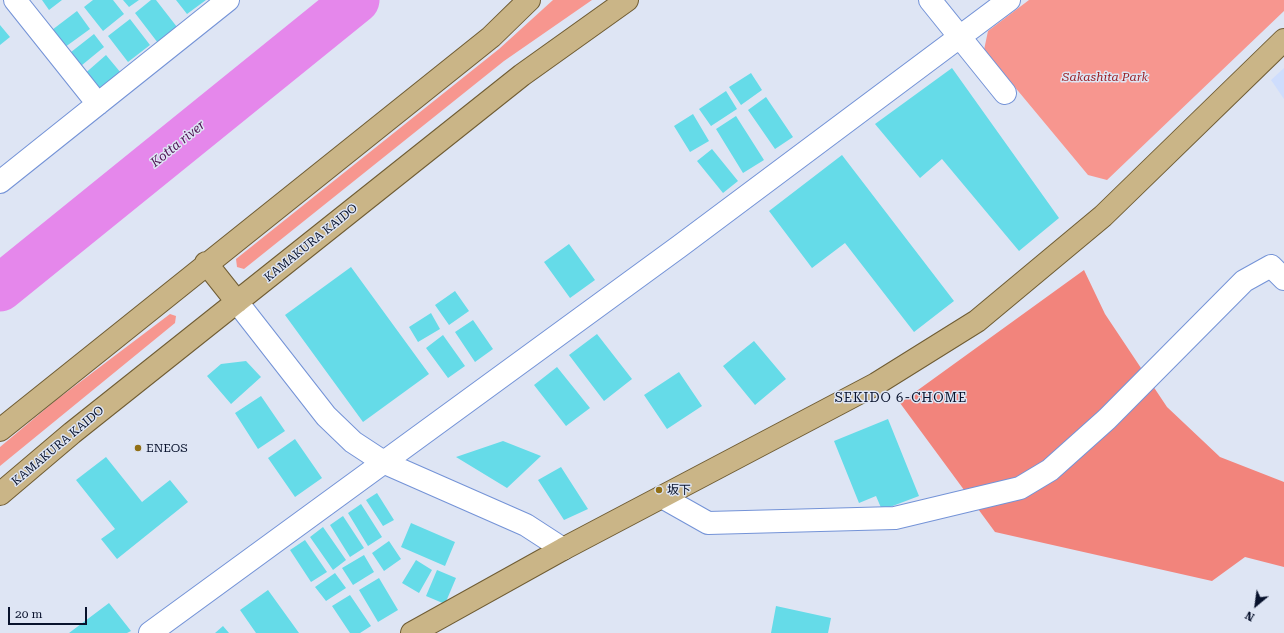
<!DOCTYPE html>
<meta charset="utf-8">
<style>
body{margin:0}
#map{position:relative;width:1284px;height:633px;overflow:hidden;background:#dee5f4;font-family:"Roboto Serif",serif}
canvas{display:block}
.north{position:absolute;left:1236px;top:585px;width:40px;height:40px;-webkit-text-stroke:3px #dee5f4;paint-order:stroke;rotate:209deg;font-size:11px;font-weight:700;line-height:16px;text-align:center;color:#08122c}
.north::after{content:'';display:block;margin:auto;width:14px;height:18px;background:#08122c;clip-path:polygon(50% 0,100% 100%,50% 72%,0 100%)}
.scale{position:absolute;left:8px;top:607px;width:79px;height:18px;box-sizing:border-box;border:2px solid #08122c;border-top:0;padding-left:5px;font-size:12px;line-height:14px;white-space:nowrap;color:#08122c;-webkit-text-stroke:3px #dee5f4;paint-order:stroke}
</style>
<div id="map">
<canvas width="1284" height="633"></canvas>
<div class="north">N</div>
<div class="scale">20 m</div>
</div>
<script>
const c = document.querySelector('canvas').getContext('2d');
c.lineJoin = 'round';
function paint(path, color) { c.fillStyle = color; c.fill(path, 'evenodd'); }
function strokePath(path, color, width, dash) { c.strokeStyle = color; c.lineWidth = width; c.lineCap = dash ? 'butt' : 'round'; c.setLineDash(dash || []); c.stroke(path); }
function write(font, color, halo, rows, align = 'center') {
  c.font = font + ' "Roboto Serif","Noto Sans JP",serif'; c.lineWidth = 3; c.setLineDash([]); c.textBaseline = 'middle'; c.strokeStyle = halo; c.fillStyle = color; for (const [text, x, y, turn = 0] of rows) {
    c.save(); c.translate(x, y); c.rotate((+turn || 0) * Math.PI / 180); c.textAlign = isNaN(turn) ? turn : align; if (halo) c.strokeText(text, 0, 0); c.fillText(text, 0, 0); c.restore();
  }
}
const built = new Path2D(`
 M 1284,68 L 1284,99 L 1271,80 Z`);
const green = new Path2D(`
 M 553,0 L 592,0 L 504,61 L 244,269 L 237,267 L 236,259 L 499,49 Z
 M 1029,0 L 1284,0 L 1284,11 L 1107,180 L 1088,175 L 984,50 L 988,31 Z
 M 170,314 L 176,316 L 175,323 L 0,466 L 0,447 L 55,401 Z`);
const forest = new Path2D(`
 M 1084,270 L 1105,314 L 1167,407 L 1220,457 L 1284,482 L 1284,567 L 1245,557 L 1212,581 L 995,532 L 900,403 Z`);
const river = new Path2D(`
 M 0,288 L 356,0`);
const building = new Path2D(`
 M 42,0 L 62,0 L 49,10 Z
 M 93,0 L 113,0 L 124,14 L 103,31 L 84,7 Z
 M 123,0 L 139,0 L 129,7 Z
 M 151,0 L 156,0 L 177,27 L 158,43 L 135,13 Z
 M 176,0 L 206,0 L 187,14 Z
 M 77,11 L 90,29 L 61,50 L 48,33 Z
 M 130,19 L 150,45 L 128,62 L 108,36 Z
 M 0,25 L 10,37 L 0,45 Z
 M 94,34 L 104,47 L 76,70 L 66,56 Z
 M 106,55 L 121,73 L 97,94 L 82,76 Z
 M 952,68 L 1059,218 L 1019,251 L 942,159 L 920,178 L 875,124 Z
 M 751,73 L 762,90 L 741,105 L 729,87 Z
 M 726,91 L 737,109 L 711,126 L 699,109 Z
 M 766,97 L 793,137 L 775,149 L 748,110 Z
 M 693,114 L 709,141 L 690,152 L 674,126 Z
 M 736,116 L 764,160 L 743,173 L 716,129 Z
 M 712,149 L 738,181 L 723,193 L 697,161 Z
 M 842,155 L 954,301 L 914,332 L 845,243 L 812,268 L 769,211 Z
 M 569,244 L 595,280 L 570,298 L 544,262 Z
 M 351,267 L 429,374 L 363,422 L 285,315 Z
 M 455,291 L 469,311 L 449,325 L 435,305 Z
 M 431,313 L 440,329 L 418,342 L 409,327 Z
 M 473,320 L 493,349 L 475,362 L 455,332 Z
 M 597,334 L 632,379 L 604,401 L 569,355 Z
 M 443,335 L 465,366 L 448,378 L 426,348 Z
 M 754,341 L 786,379 L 755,405 L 723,366 Z
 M 246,361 L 261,377 L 231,404 L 207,376 L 221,364 Z
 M 557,367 L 590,408 L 566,426 L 534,385 Z
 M 679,372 L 702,406 L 667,429 L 644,395 Z
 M 261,396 L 285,431 L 258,449 L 235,413 Z
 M 888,419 L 919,496 L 882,510 L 876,496 L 859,503 L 834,441 Z
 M 295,439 L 322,478 L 295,497 L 268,458 Z
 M 503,441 L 541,456 L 507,488 L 456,457 Z
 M 106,457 L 142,502 L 170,480 L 188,502 L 117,559 L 101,539 L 115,529 L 76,480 Z
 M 561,467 L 588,509 L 564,520 L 538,480 Z
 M 377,493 L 394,520 L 383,526 L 366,500 Z
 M 361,504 L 382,537 L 368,546 L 348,513 Z
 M 343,516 L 364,548 L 350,557 L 330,525 Z
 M 411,523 L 455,542 L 445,566 L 401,547 Z
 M 323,527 L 346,560 L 333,570 L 310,537 Z
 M 305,540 L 327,572 L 311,582 L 290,550 Z
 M 389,541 L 401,559 L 384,571 L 372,553 Z
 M 364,555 L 374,572 L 353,585 L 342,568 Z
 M 416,560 L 432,570 L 419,593 L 402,583 Z
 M 437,570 L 456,578 L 445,604 L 426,596 Z
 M 335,573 L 346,588 L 326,601 L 315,587 Z
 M 379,578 L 398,610 L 378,622 L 359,590 Z
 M 268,590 L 299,633 L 256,633 L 240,610 Z
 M 350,595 L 371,626 L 360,633 L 350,633 L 332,606 Z
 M 109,603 L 131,631 L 127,633 L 69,633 Z
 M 776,606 L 831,618 L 828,633 L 771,633 Z
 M 223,626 L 229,633 L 215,633 Z`);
const minor = new Path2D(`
 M 15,0 L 98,104
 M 930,0 L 1005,93
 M 0,182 L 228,0
 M 237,302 L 326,416 L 353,442 L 385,463 L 526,525 L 563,549
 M 662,497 L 708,523 L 895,518 L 1020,488 L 1050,470 L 1107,419 L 1244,281 L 1271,266 L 1284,279
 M 150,633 L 680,246 L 1009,0`);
const major = new Path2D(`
 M 206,263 L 237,302
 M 0,430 L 491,37 L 529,0
 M 0,494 L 72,433 L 522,75 L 627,0
 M 412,633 L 563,549 L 876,384 L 977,321 L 1103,216 L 1284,40`);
const markers = [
 [138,448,4,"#916f15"],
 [659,490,4,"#916f15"]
];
const parkNames = [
 ["Sakashita Park",1105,77]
];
const streetNames = [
 ["KAMAKURA KAIDO",311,243,-39],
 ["KAMAKURA KAIDO",58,446,-40]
];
const poiNames = [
 ["ENEOS",146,448],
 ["坂下",667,490]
];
const waterNames = [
 ["Kotta river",178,144,-39]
];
const neighbourhoodNames = [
 ["SEKIDO 6-CHOME",901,398]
];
paint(built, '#ceddfd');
paint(green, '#f7968f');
paint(forest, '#f2847c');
strokePath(river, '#e587eb', 47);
paint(building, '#65dbe8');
strokePath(minor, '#7493d7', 24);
strokePath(major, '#6f5c33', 24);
strokePath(minor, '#fff', 22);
strokePath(major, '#cab587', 22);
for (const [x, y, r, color] of markers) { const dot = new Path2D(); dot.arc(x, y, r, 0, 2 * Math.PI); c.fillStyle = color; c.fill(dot); strokePath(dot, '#dee5f4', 1.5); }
write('italic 12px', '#971a1f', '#dee5f4', parkNames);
write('12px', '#08122c', '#dee5f4', streetNames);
write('12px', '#08122c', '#dee5f4', poiNames, 'left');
write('italic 13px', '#4d1251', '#dee5f4', waterNames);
c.letterSpacing = '1px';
write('13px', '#08122c', '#dee5f4', neighbourhoodNames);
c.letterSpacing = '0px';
</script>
